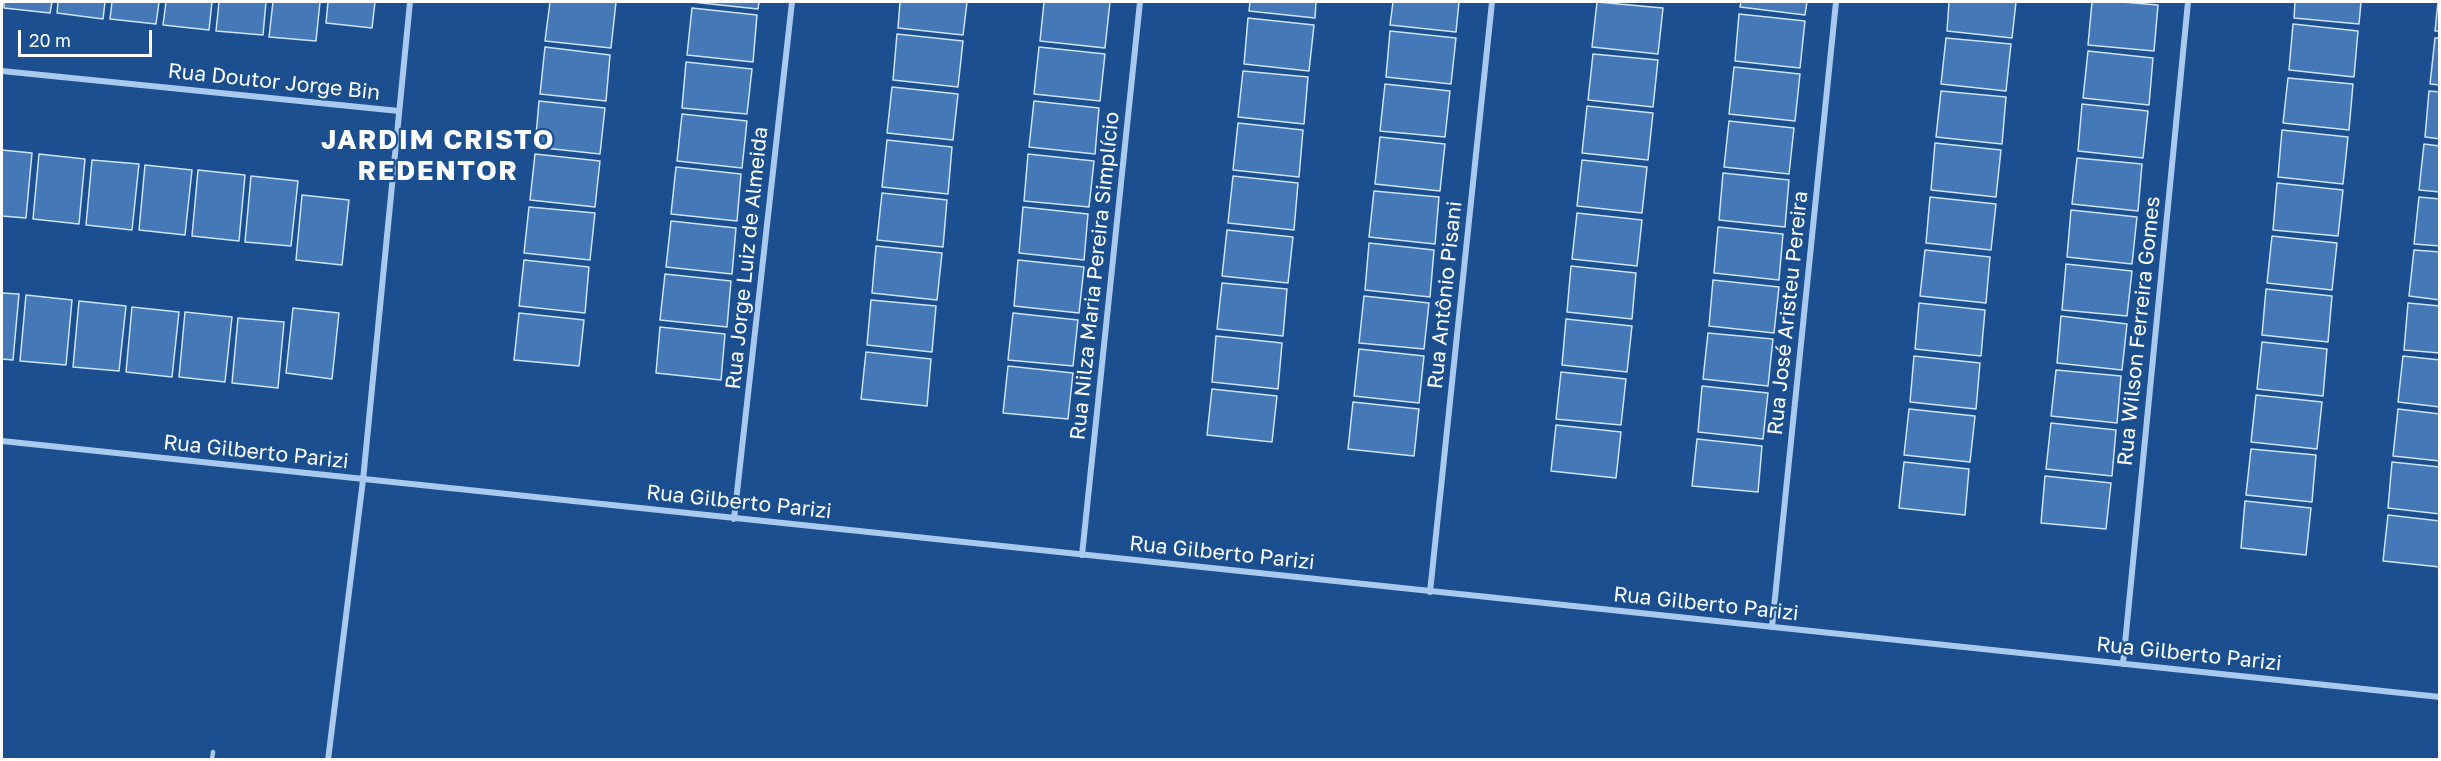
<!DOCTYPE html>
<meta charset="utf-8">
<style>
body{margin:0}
#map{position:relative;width:2441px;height:761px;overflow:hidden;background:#1b4f8f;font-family:"Golos Text",sans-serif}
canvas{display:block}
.frame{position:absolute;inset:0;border:3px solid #fff;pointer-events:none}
.scale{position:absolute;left:18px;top:30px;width:134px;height:27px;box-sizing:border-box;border:3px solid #fff;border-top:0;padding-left:8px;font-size:18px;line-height:21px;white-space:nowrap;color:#fff;-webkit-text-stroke:4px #1b4f8f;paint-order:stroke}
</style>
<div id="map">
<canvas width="2441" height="761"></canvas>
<div class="frame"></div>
<div class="scale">20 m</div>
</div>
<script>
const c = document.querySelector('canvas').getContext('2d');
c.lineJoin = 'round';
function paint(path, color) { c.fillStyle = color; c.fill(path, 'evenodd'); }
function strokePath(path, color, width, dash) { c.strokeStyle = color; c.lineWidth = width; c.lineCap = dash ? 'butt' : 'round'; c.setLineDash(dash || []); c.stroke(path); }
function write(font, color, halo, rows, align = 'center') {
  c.font = font + ' "Golos Text",sans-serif'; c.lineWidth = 4.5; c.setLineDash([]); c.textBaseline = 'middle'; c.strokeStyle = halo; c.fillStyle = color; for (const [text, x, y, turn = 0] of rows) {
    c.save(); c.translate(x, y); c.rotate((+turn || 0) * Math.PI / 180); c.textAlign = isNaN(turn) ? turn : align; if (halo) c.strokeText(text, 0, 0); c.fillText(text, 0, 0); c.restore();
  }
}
const building = new Path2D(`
 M 4,2 L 52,2 L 50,13 L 4,8 Z
 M 58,2 L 105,2 L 103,19 L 57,13 Z
 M 112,2 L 159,2 L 156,24 L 110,19 Z
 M 166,2 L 212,2 L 209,30 L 163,25 Z
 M 219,2 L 266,2 L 263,35 L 216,31 Z
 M 273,2 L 320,2 L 316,41 L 269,37 Z
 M 328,2 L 375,2 L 372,28 L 326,23 Z
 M 550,2 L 616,2 L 611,48 L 545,41 Z
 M 692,2 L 759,2 L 758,9 Z
 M 900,2 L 967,2 L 963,35 L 898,28 Z
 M 1044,2 L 1110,2 L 1105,48 L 1040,41 Z
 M 1250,2 L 1316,2 L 1315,18 L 1249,11 Z
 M 1393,2 L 1459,2 L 1456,32 L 1390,25 Z
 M 1597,2 L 1663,8 L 1658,54 L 1592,47 Z
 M 1741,2 L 1807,2 L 1805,15 L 1740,7 Z
 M 1949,2 L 2016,2 L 2012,38 L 1947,31 Z
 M 2092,2 L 2122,2 L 2158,5 L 2154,51 L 2088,45 Z
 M 2295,2 L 2361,2 L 2359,24 L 2294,18 Z
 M 2438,2 L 2440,2 L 2440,31 L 2435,31 Z
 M 692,8 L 757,15 L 753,62 L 687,55 Z
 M 1739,14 L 1805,21 L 1800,68 L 1735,61 Z
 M 1248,18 L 1314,25 L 1309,71 L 1244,64 Z
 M 2293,24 L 2358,31 L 2354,77 L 2289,70 Z
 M 1390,31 L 1456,38 L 1451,84 L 1386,77 Z
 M 897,34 L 963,41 L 958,87 L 893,80 Z
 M 1946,38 L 2011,44 L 2006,91 L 1941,84 Z
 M 2435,38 L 2440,38 L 2440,85 L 2430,84 Z
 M 545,47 L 610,55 L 606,101 L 540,94 Z
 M 1039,47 L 1105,54 L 1100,101 L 1034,94 Z
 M 2088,51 L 2153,58 L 2149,105 L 2083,98 Z
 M 1593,54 L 1658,60 L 1653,107 L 1588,100 Z
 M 686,62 L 752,69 L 747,114 L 682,108 Z
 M 1734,67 L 1800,74 L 1795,121 L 1729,114 Z
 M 1243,71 L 1308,77 L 1304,124 L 1238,117 Z
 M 2288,78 L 2353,84 L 2349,130 L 2283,123 Z
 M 1385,84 L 1450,91 L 1445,137 L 1380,131 Z
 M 892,87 L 958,94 L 953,140 L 887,133 Z
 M 1941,91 L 2006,97 L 2002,144 L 1936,137 Z
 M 2429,91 L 2440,92 L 2440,139 L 2425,137 Z
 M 539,101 L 605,108 L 600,154 L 535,147 Z
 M 1034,101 L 1099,108 L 1095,154 L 1029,147 Z
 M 2082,104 L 2148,111 L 2143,158 L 2078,151 Z
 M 1587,106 L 1653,113 L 1648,160 L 1582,153 Z
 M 682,114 L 747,121 L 742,168 L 677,161 Z
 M 1729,121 L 1794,128 L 1789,174 L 1724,167 Z
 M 1238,123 L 1303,130 L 1299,177 L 1233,170 Z
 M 2282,130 L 2348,137 L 2343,184 L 2278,177 Z
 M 1380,137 L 1445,144 L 1440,191 L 1375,184 Z
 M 887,140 L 952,147 L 948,194 L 882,187 Z
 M 1935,143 L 2001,150 L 1996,197 L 1931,190 Z
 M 2424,144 L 2440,146 L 2440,192 L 2419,190 Z
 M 2,150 L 32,153 L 26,218 L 2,216 Z
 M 39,154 L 85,159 L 79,224 L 33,219 Z
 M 535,154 L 600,161 L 595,207 L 530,200 Z
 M 1028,154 L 1094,161 L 1089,207 L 1024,201 Z
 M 2077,158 L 2142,164 L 2138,211 L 2072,204 Z
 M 92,160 L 139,164 L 132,230 L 86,225 Z
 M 1582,160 L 1647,167 L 1642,213 L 1577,206 Z
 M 145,165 L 192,170 L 185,235 L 139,230 Z
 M 676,167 L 741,174 L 737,221 L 671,214 Z
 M 198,170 L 245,175 L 239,241 L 192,236 Z
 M 1723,173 L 1789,180 L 1785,227 L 1719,220 Z
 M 251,176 L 298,181 L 291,246 L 245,242 Z
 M 1233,176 L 1298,183 L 1294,230 L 1228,223 Z
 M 2277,183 L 2343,190 L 2338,236 L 2273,230 Z
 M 1374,191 L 1439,197 L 1435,244 L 1369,237 Z
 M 882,193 L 947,200 L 943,247 L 877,240 Z
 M 302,195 L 349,200 L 342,265 L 296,260 Z
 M 1930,197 L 1996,204 L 1991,250 L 1926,243 Z
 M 2419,197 L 2440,199 L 2440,246 L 2414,244 Z
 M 529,207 L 595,213 L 590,260 L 524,253 Z
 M 1023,207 L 1088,214 L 1084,260 L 1019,253 Z
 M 2071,210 L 2137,217 L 2132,264 L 2067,257 Z
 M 1577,213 L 1642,220 L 1637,266 L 1572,259 Z
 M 671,221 L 736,228 L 732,274 L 666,267 Z
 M 1718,227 L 1783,234 L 1779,280 L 1714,273 Z
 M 1227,230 L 1293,237 L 1288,283 L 1222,276 Z
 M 2272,236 L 2337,243 L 2332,290 L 2267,283 Z
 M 1369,243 L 1434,250 L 1430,297 L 1365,290 Z
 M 876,246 L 942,253 L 937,300 L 872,293 Z
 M 1925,250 L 1990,257 L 1986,303 L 1920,296 Z
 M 2414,250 L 2440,252 L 2440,300 L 2409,296 Z
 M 524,260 L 589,267 L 585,313 L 519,306 Z
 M 1018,260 L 1084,267 L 1079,313 L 1014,306 Z
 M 2066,264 L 2132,271 L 2127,316 L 2062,310 Z
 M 1571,266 L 1636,273 L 1632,319 L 1567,312 Z
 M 665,274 L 731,281 L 727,327 L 660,320 Z
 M 1713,280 L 1779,287 L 1774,333 L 1709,326 Z
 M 1222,283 L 1287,289 L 1283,336 L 1217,329 Z
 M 2266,289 L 2332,296 L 2328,342 L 2262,335 Z
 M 2,293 L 19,294 L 13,360 L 2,359 Z
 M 26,295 L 72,300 L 66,365 L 20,361 Z
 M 1364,296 L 1429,303 L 1424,349 L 1359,343 Z
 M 871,300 L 936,306 L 932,352 L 867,345 Z
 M 79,301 L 126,306 L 119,371 L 73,367 Z
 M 1919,303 L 1985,310 L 1981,356 L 1915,349 Z
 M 2408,303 L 2440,306 L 2440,353 L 2404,350 Z
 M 132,307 L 179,312 L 172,377 L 126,372 Z
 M 293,308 L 339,313 L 332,379 L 286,373 Z
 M 185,312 L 232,317 L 225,382 L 179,377 Z
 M 519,313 L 584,320 L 579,366 L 514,360 Z
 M 1013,313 L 1078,320 L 1073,366 L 1008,360 Z
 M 2061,316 L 2127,324 L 2122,370 L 2057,363 Z
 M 238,318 L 284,322 L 278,388 L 232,383 Z
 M 1566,319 L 1632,326 L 1627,372 L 1562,365 Z
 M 660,327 L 725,334 L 721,380 L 656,373 Z
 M 1708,333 L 1773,339 L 1768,386 L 1703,379 Z
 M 1216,336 L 1282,343 L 1278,389 L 1212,382 Z
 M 2262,342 L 2327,349 L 2323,396 L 2257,389 Z
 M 1359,349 L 1424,356 L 1419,403 L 1354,396 Z
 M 866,352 L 931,359 L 927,406 L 861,399 Z
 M 1914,356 L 1980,363 L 1976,409 L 1910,402 Z
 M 2403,356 L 2440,360 L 2440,407 L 2398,402 Z
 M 1008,366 L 1073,373 L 1068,419 L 1003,413 Z
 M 2056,370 L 2121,376 L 2117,423 L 2051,416 Z
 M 1561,372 L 1626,379 L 1621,425 L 1556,419 Z
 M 1702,386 L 1768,393 L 1763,439 L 1698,432 Z
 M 1212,389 L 1277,396 L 1272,442 L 1207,435 Z
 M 2256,395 L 2322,402 L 2317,449 L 2251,442 Z
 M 1353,402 L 1419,409 L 1414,456 L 1348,449 Z
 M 1909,409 L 1975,416 L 1970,462 L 1904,455 Z
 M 2398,409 L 2440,414 L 2440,461 L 2393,456 Z
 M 2051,423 L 2116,430 L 2112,476 L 2046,469 Z
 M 1556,425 L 1621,432 L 1616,478 L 1551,471 Z
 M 1697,439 L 1762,446 L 1758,492 L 1692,486 Z
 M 2251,449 L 2316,455 L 2312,502 L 2246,495 Z
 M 1904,462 L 1969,469 L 1965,515 L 1899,508 Z
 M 2392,462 L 2440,467 L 2440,514 L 2388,508 Z
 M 2045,476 L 2111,483 L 2106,529 L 2041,523 Z
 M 2245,501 L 2311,508 L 2306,555 L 2241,548 Z
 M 2388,515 L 2440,521 L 2440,567 L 2383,561 Z`);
const lane = new Path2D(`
 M 212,760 L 213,752`);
const street = new Path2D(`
 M 2,71 L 399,111
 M 2,441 L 2440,697
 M 734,519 L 792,2
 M 1082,555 L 1140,2
 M 1430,592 L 1492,2
 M 1772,627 L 1836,2
 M 2123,664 L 2188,2
 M 328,760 L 363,480 L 410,2`);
const streetNames = [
 ["Rua Doutor Jorge Bin",274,82,6],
 ["Rua Jorge Luiz de Almeida",747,258,-84],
 ["Rua Nilza Maria Pereira Simplício",1095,276,-84],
 ["Rua Antônio Pisani",1445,295,-84],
 ["Rua José Aristeu Pereira",1788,313,-84],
 ["Rua Wilson Ferreira Gomes",2139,331,-84],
 ["Rua Gilberto Parizi",256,452,6],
 ["Rua Gilberto Parizi",739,502,6],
 ["Rua Gilberto Parizi",1222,553,6],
 ["Rua Gilberto Parizi",1706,604,6],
 ["Rua Gilberto Parizi",2189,654,6]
];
const districtNames = [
 ["JARDIM CRISTO",438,140],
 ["REDENTOR",438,171]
];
paint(building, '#4478b7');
strokePath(building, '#cfe3fa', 1.5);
strokePath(lane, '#a9c9ee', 4.5);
strokePath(street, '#a9c9ee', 6);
write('21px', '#fff', '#1b4f8f', streetNames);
c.letterSpacing = '1.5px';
write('bold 27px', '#fff', '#1b4f8f', districtNames);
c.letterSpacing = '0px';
</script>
